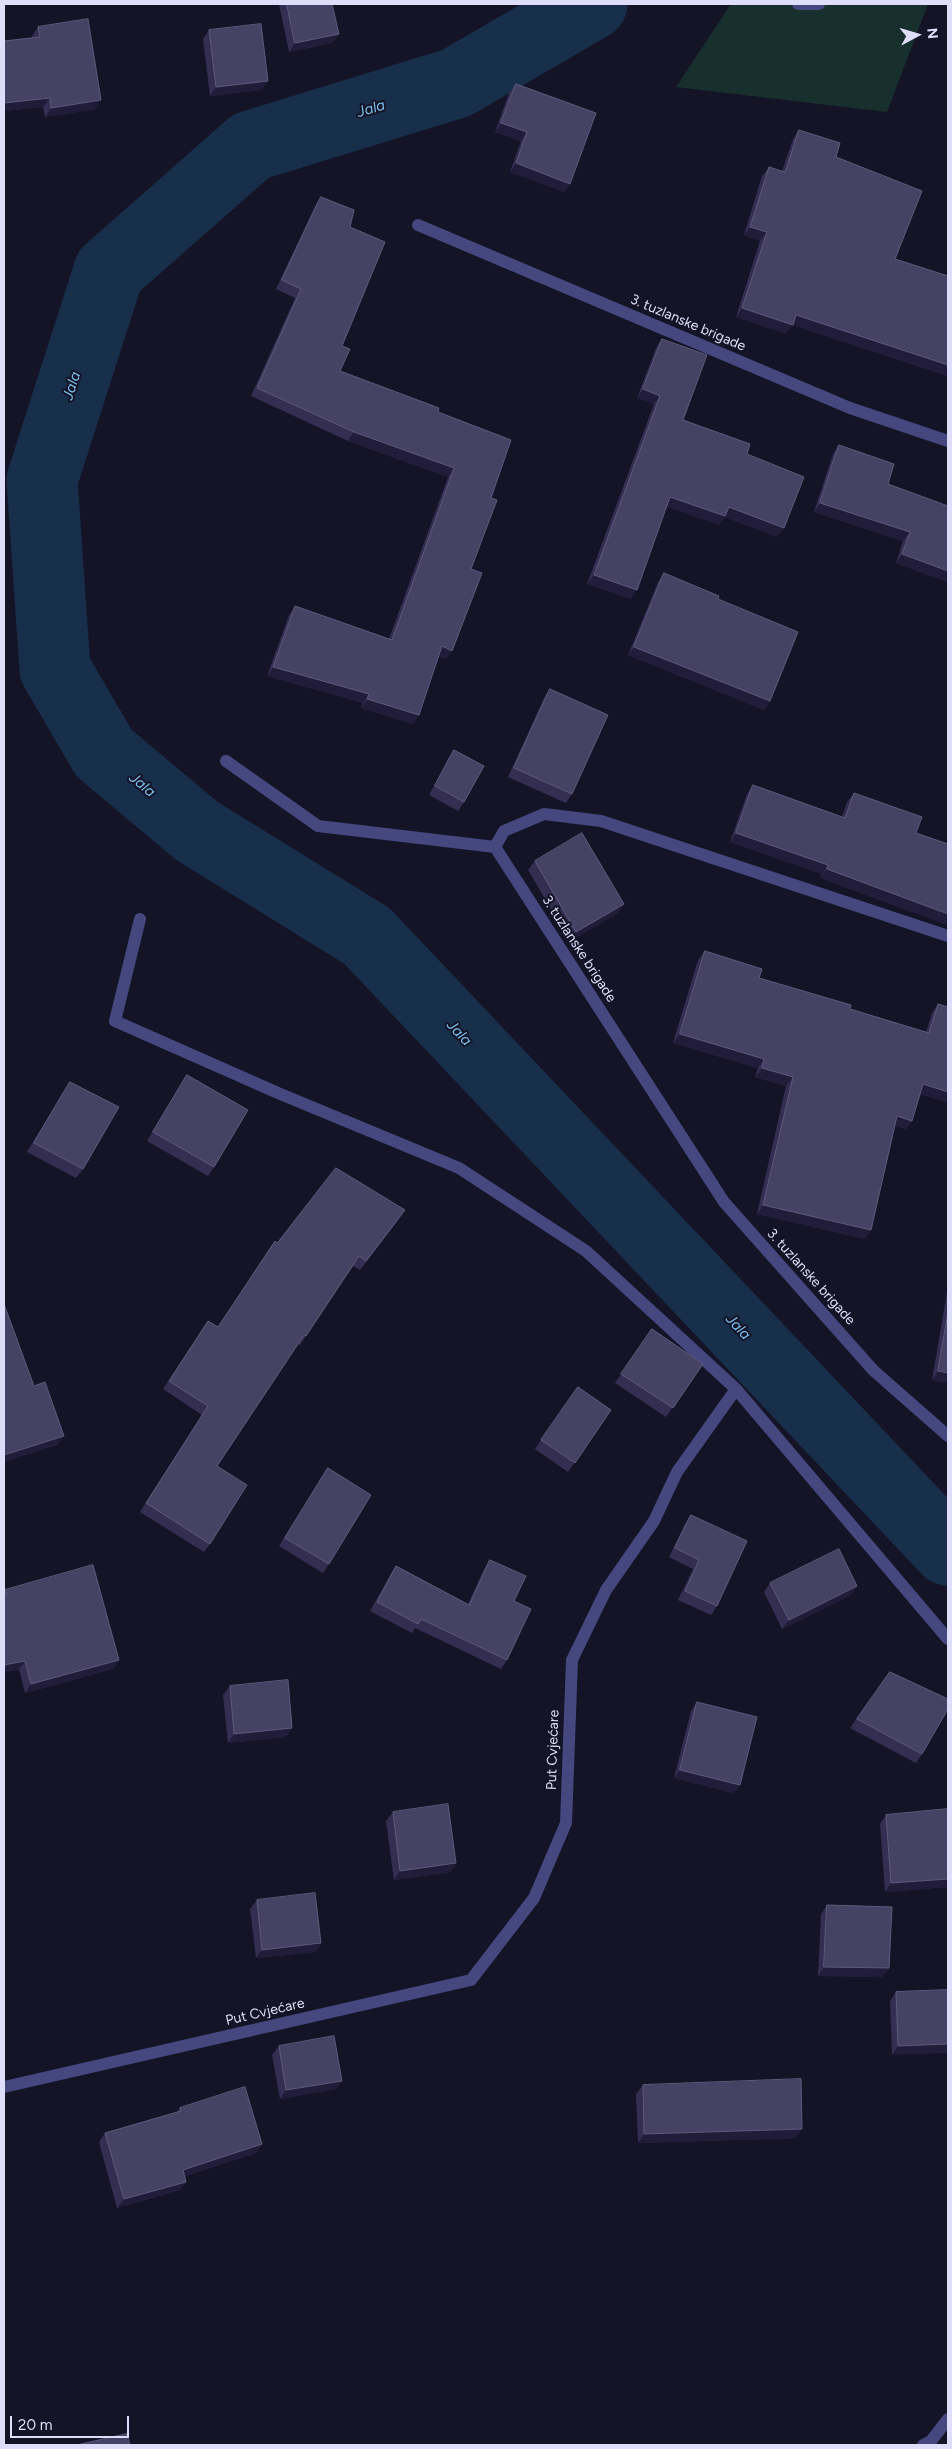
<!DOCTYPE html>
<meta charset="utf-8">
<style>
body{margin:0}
#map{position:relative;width:952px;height:2449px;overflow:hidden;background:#151427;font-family:Figtree,sans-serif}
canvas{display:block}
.frame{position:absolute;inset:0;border:5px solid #dfdefa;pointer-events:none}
.north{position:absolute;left:892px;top:10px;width:50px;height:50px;-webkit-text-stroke:4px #151427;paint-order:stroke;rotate:84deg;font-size:14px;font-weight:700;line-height:20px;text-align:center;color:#dfdefa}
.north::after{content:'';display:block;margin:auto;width:18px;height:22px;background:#dfdefa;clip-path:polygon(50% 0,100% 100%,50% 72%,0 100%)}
.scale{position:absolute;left:10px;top:2416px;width:119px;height:22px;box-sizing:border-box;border:2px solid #dfdefa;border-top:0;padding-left:6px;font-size:15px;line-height:18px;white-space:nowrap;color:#dfdefa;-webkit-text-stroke:4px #151427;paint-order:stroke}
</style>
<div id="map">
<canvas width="952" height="2449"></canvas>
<div class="frame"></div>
<div class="north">N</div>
<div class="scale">20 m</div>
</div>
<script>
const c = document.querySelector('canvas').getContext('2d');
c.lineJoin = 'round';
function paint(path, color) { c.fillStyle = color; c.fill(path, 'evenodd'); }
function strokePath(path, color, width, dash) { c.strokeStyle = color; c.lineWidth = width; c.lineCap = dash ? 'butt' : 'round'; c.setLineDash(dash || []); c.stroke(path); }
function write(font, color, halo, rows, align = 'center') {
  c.font = font + ' Figtree,sans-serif'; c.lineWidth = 4; c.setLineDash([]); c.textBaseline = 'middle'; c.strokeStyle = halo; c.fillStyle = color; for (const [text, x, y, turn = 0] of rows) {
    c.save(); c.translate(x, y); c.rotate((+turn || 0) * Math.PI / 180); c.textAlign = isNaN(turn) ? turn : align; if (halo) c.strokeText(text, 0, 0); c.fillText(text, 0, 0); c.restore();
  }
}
const green = new Path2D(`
 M 731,4 L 928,4 L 887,112 L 676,87 Z`);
const river = new Path2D(`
 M 592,4 L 456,83 L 251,146 L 109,271 L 42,480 L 55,669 L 104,753 L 197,831 L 367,936 L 948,1550`);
const minor = new Path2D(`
 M 798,4 L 819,4
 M 418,225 L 850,408 L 948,441
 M 226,761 L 318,826 L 495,847
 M 495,847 L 724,1202 L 873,1370 L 948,1436
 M 495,847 L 504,831 L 544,814 L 601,821 L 948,936
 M 140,919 L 115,1021 L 278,1093 L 459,1168 L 586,1251 L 736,1389
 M 4,2087 L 471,1980 L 534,1898 L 566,1823 L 572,1660 L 606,1590 L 654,1521 L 677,1472 L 736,1389 L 948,1639
 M 923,2445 L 931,2441 L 948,2419`);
const wall = new Path2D(`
 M 279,4 L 332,4 L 339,34 L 332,43 L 289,52 Z
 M 38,27 L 95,109 L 45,117 L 43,107 L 4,111 L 4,41 L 32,38 L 32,36 Z
 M 209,30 L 268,81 L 261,90 L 210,96 L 203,39 Z
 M 516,84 L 570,184 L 564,192 L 510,172 L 521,141 L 495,132 L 509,93 Z
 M 799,130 L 836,157 L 895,259 L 948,276 L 948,376 L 792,325 L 786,334 L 736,317 L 760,241 L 744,235 L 762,176 L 769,167 L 782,171 L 793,139 Z
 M 321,197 L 350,227 L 340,371 L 438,412 L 491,498 L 446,659 L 438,656 L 419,715 L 413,724 L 361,708 L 363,703 L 267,676 L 289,615 L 295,606 L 389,639 L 448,477 L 348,441 L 251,396 L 295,298 L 276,289 L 315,206 Z
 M 662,339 L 683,420 L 747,454 L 777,537 L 725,517 L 719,525 L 666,506 L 631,599 L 587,584 L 654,404 L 637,398 L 656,348 Z
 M 839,445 L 888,484 L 948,506 L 948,582 L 896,563 L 903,541 L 814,512 L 833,454 Z
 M 664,573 L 718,599 L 770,701 L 764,710 L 628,655 L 658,582 Z
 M 550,689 L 572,794 L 566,803 L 508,777 L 544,698 Z
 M 454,750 L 464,802 L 458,811 L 429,795 L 448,759 Z
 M 753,785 L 842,817 L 847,802 L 854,793 L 916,833 L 948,844 L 948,925 L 820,878 L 822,874 L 730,842 L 747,794 Z
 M 535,861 L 624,904 L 618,913 L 570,941 L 528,870 Z
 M 705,951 L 759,978 L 850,1009 L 926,1032 L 932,1013 L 938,1004 L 948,1007 L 948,1098 L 946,1102 L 920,1094 L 912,1121 L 906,1129 L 895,1126 L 871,1230 L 865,1239 L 757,1214 L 786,1086 L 755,1077 L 758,1068 L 673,1043 L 698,960 Z
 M 187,1075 L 214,1167 L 208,1176 L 147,1141 L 181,1084 Z
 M 70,1082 L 83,1169 L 76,1178 L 27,1152 L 64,1091 Z
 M 399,1219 L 360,1270 L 353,1266 L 300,1345 L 298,1344 L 217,1466 L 210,1544 L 204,1552 L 140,1512 L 202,1415 L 163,1389 L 208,1321 L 218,1327 L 277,1243 Z
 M 948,1290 L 948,1383 L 932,1380 L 947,1292 Z
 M 652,1329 L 703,1364 L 666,1417 L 615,1383 Z
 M 578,1387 L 611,1410 L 568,1472 L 535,1449 Z
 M 328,1468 L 329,1564 L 323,1573 L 279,1546 Z
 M 691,1515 L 717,1606 L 711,1615 L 678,1600 L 693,1569 L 669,1557 L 685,1524 Z
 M 490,1560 L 514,1601 L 507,1660 L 501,1669 L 415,1628 L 412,1633 L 370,1611 L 390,1575 L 396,1566 L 468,1604 L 484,1569 Z
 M 770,1583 L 857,1586 L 851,1595 L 782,1629 L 764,1592 Z
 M 5,1590 L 113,1669 L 25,1693 L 19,1669 L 4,1673 L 4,1592 Z
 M 890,1672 L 922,1754 L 916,1763 L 850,1728 Z
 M 230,1686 L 286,1737 L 228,1743 L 223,1695 Z
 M 697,1702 L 740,1785 L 734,1793 L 674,1778 L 691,1711 Z
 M 948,1809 L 948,1887 L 885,1892 L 880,1824 L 886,1815 Z
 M 393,1812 L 456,1863 L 450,1872 L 394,1880 L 386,1821 Z
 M 257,1900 L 321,1943 L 315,1952 L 256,1958 L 250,1909 Z
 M 827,1905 L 889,1968 L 882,1977 L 818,1976 L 821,1914 Z
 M 948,1990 L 892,2055 L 890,2001 L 896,1992 Z
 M 279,2046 L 336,2089 L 280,2099 L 272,2055 Z
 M 643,2085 L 796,2138 L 638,2143 L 636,2094 Z
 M 180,2108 L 262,2144 L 256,2153 L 185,2176 L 186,2182 L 180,2190 L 117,2208 L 99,2142 L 105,2133 L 177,2112 Z`);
const shadedWall = new Path2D(`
 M 339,34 L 332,43 L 289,52 L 295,43 Z
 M 268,81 L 261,90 L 210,96 L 216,87 Z
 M 50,98 L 43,107 L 4,111 L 4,103 Z
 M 101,100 L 95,109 L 45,117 L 51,108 Z
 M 501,123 L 527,132 L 521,141 L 495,132 Z
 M 516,163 L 570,184 L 564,192 L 510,172 Z
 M 750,227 L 767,232 L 760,241 L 744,235 Z
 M 742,308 L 796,315 L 948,365 L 948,376 L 792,325 L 786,334 L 736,317 Z
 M 643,389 L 660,396 L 654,404 L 637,398 Z
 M 354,432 L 454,468 L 448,477 L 348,441 Z
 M 670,497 L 729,507 L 784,528 L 777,537 L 725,517 L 719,525 L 664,506 Z
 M 820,503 L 910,532 L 903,541 L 814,512 Z
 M 902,554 L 948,571 L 948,582 L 896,563 Z
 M 594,575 L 637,590 L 631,599 L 587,584 Z
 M 442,646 L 452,651 L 446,659 L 435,655 Z
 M 634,647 L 770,701 L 764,710 L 628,655 Z
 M 273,667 L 369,694 L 363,703 L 267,676 Z
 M 367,699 L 419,715 L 413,724 L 361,708 Z
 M 736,833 L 828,865 L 822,874 L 730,842 Z
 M 827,869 L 948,914 L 948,925 L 820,878 Z
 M 624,904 L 618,913 L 570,941 L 576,932 Z
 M 680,1034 L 764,1059 L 758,1068 L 673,1043 Z
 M 762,1068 L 793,1077 L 786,1086 L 755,1077 Z
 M 923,1084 L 948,1092 L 948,1098 L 946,1102 L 916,1093 Z
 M 897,1116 L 912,1121 L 906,1129 L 891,1125 Z
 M 763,1205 L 871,1230 L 865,1239 L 757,1214 Z
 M 938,1371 L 948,1373 L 948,1383 L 932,1380 Z
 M 64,1436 L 58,1445 L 4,1462 L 4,1455 Z
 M 857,1586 L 851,1595 L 782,1629 L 789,1620 Z
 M 119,1660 L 113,1669 L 25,1693 L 31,1684 Z
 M 25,1661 L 19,1669 L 4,1673 L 4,1665 Z
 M 292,1728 L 286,1737 L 228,1743 L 234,1734 Z
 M 680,1770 L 740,1785 L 734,1793 L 674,1778 Z
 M 456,1863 L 450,1872 L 394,1880 L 400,1871 Z
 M 948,1879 L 948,1887 L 885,1892 L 891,1883 Z
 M 321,1943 L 315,1952 L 256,1958 L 262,1950 Z
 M 824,1967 L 889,1968 L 882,1977 L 818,1976 Z
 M 948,2044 L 948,2053 L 892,2055 L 898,2046 Z
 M 342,2081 L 336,2089 L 280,2099 L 286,2090 Z
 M 802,2129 L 796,2138 L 638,2143 L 644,2134 Z
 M 262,2144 L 256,2153 L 177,2179 L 183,2170 Z
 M 186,2182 L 180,2190 L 117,2208 L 124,2199 Z`);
const building = new Path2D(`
 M 287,4 L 332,4 L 339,34 L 295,43 Z
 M 88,19 L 101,100 L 51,108 L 50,98 L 4,103 L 4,41 L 40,37 L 38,27 Z
 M 261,24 L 268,81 L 216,87 L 209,30 Z
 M 516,84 L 596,113 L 570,184 L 516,163 L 527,132 L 501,123 Z
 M 799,130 L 840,143 L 836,157 L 922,191 L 895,259 L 948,276 L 948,365 L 796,315 L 793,325 L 742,308 L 767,232 L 750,227 L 769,167 L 785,172 Z
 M 321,197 L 354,210 L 350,227 L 385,242 L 342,346 L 350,349 L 340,371 L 439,408 L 438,412 L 511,440 L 491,498 L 497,500 L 471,569 L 482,573 L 452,651 L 442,646 L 419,715 L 367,699 L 369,694 L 273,667 L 295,606 L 392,640 L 454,468 L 354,432 L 257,388 L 301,289 L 282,280 Z
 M 662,339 L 707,355 L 683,420 L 750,444 L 747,454 L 804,477 L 784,528 L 729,507 L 725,516 L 670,497 L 637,590 L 594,575 L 660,396 L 643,389 Z
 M 839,445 L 894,464 L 888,484 L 948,506 L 948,571 L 902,554 L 910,532 L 820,503 Z
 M 664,573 L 719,596 L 718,599 L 798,632 L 770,701 L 634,647 Z
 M 550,689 L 608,715 L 572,794 L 514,768 Z
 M 454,750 L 484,766 L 464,802 L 435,786 Z
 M 753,785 L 845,818 L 854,793 L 922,817 L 916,833 L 948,844 L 948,914 L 827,869 L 828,865 L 736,833 Z
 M 582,833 L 624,904 L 576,932 L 535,861 Z
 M 705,951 L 762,969 L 759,978 L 851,1005 L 850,1009 L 929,1033 L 938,1004 L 948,1007 L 948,1092 L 923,1084 L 912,1121 L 897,1116 L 871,1230 L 763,1205 L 793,1077 L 762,1068 L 764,1059 L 680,1034 Z
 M 187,1075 L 248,1110 L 214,1167 L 153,1132 Z
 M 70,1082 L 119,1107 L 83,1169 L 34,1143 Z
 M 336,1168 L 405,1210 L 366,1261 L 359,1256 L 306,1336 L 304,1335 L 217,1466 L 247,1485 L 210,1544 L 146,1503 L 208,1406 L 169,1381 L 208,1321 L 218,1327 L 275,1241 L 277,1243 Z
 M 4,1304 L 34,1386 L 45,1382 L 64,1436 L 4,1455 Z
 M 948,1313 L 948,1373 L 938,1371 Z
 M 652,1329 L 703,1364 L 673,1408 L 621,1374 Z
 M 578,1387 L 611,1410 L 575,1463 L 541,1440 Z
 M 328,1468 L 371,1495 L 329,1564 L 285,1538 Z
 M 691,1515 L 747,1541 L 717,1606 L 685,1591 L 699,1560 L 675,1548 Z
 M 839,1549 L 857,1586 L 789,1620 L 770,1583 Z
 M 490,1560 L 526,1576 L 514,1601 L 531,1609 L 507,1660 L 421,1619 L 418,1624 L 377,1602 L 396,1566 L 469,1605 Z
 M 93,1565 L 119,1660 L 31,1684 L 25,1661 L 4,1665 L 4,1594 L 7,1594 L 5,1590 Z
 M 890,1672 L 948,1699 L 948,1709 L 922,1754 L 857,1719 Z
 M 288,1680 L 292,1728 L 234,1734 L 230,1686 Z
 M 697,1702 L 757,1717 L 740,1785 L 680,1770 Z
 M 448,1804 L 456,1863 L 400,1871 L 393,1812 Z
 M 948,1809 L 948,1879 L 891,1883 L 886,1815 Z
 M 315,1893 L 321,1943 L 262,1950 L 257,1900 Z
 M 827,1905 L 892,1907 L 889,1968 L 824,1967 Z
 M 948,1990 L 948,2044 L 898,2046 L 896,1992 Z
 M 334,2036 L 342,2081 L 286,2090 L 279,2046 Z
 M 801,2079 L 802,2129 L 644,2134 L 643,2085 Z
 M 245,2087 L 262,2144 L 183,2170 L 186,2182 L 124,2199 L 105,2133 L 181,2111 L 180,2108 Z
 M 127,2434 L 130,2445 L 77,2445 Z`);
const streetNames = [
 ["3. tuzlanske brigade",688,323,23],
 ["3. tuzlanske brigade",579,949,57],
 ["3. tuzlanske brigade",811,1277,48],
 ["Put Cvjećare",553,1750,-88],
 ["Put Cvjećare",265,2012,-13]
];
const waterNames = [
 ["Jala",371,109,-17],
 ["Jala",72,386,-72],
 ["Jala",142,785,40],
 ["Jala",459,1033,47],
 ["Jala",738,1327,47]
];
paint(green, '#17302d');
strokePath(river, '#182f4b', 71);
strokePath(minor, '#45477f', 12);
paint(wall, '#342f52');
paint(shadedWall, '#201c39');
paint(building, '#464264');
strokePath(building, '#5e5a7b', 1);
write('14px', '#dfdefa', '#151427', streetNames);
write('italic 15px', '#7abfec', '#151427', waterNames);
</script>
